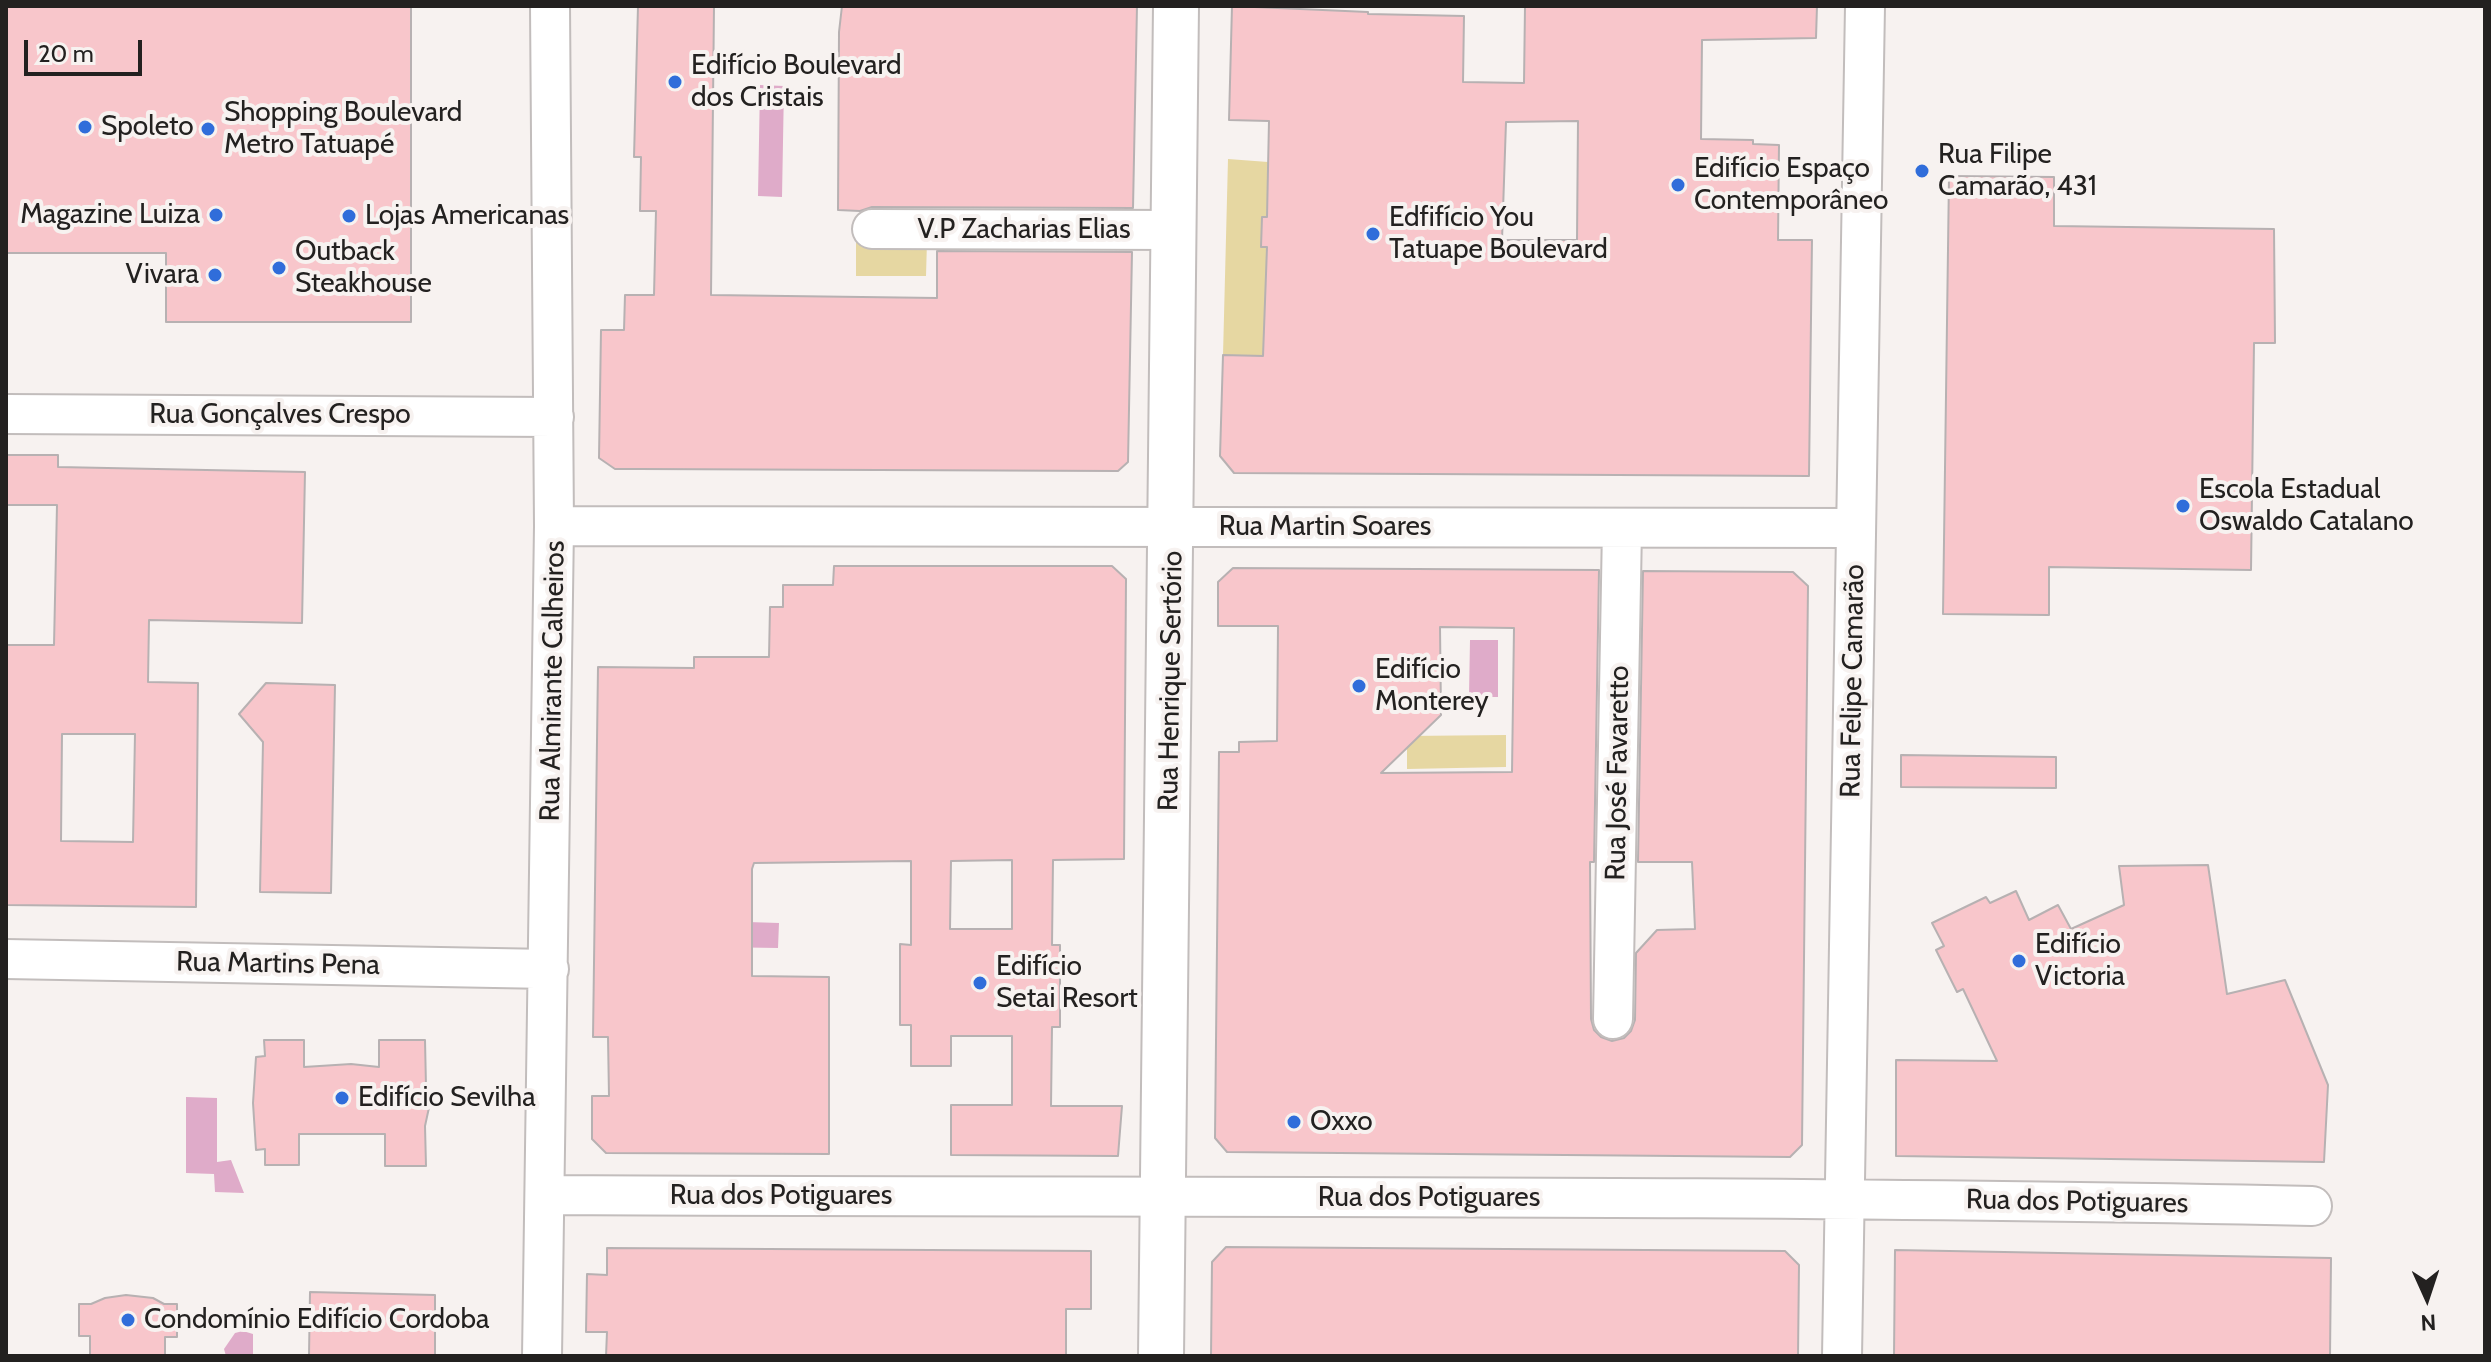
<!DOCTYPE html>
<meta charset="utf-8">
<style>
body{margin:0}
#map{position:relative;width:2491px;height:1362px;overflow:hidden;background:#f7f2f0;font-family:Cabin,sans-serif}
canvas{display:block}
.frame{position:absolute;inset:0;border:8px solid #232120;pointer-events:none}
.north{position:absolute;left:2387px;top:1258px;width:80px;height:80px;-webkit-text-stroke:6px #f7f2f0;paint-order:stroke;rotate:177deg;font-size:22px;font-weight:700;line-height:32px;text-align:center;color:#232120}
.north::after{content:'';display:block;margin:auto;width:28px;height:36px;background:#232120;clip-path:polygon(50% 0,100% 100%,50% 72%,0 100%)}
.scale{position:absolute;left:24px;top:40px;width:118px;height:36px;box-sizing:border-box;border:4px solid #232120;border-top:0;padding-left:10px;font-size:24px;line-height:28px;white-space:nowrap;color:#232120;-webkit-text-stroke:6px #f7f2f0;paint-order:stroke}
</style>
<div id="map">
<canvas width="2491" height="1362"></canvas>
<div class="frame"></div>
<div class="north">N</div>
<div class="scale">20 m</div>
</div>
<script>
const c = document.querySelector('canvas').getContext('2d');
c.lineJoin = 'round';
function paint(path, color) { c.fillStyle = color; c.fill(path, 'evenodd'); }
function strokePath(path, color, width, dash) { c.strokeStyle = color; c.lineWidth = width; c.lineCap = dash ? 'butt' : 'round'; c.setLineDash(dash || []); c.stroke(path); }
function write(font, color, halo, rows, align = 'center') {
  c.font = font + ' Cabin,sans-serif'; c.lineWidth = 8; c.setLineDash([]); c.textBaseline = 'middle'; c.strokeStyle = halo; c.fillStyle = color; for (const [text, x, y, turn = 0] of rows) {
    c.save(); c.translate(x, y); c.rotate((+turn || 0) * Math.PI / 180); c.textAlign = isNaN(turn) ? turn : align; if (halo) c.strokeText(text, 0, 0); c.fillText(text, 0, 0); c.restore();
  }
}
const green = new Path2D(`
 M 1228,159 L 1268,162 L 1267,217 L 1262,217 L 1261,246 L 1267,247 L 1264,356 L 1223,355 Z
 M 856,241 L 927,241 L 926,276 L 856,276 Z
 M 1506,735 L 1506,767 L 1407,769 L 1407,736 Z`);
const water = new Path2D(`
 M 760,85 L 784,86 L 782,197 L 758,196 Z
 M 1470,640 L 1498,640 L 1498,697 L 1469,697 Z
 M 716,921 L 779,923 L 778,948 L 716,947 Z
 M 186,1097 L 217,1098 L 217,1162 L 231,1160 L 244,1193 L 215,1192 L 214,1174 L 186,1173 Z
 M 243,1331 L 253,1334 L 253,1356 L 226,1356 L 224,1349 L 235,1333 Z`);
const building = new Path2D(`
 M 6,6 L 411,6 L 411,322 L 166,322 L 166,253 L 6,253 Z
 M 638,6 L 714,6 L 711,295 L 937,298 L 937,251 L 1132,252 L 1128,462 L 1118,471 L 639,469 L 615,469 L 599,458 L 601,330 L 624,330 L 625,295 L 654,295 L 656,211 L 640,211 L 641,157 L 634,157 Z
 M 842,6 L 1137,6 L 1133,208 L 872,207 L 860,211 L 838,210 L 839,32 Z
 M 1232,6 L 1368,12 L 1368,14 L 1464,16 L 1463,82 L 1524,83 L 1525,6 L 1817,6 L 1816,38 L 1702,40 L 1701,139 L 1753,140 L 1753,144 L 1779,145 L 1778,240 L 1812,240 L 1809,476 L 1234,473 L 1220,456 L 1223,355 L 1263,356 L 1267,247 L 1261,247 L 1262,217 L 1267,217 L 1269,121 L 1229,120 ZM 1578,121 L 1577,240 L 1502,240 L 1506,122 Z
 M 1949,176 L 2054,177 L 2054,226 L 2274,229 L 2275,343 L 2254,343 L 2251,570 L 2049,567 L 2049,615 L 1943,614 Z
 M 6,455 L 58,455 L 58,467 L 305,472 L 302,623 L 149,620 L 148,682 L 198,683 L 196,907 L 6,905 L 6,645 L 54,645 L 57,505 L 6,505 ZM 62,734 L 135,734 L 133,842 L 61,841 Z
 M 834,566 L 1112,566 L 1126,579 L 1124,859 L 1053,860 L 1052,945 L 1060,945 L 1060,1027 L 1052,1027 L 1051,1106 L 1122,1106 L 1118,1156 L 951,1155 L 951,1105 L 1012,1105 L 1012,1036 L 951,1036 L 951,1066 L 911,1066 L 911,1025 L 900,1025 L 900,944 L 911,945 L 911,861 L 754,863 L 752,869 L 752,976 L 829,977 L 829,1154 L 606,1153 L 592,1139 L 592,1096 L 609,1096 L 608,1037 L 593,1037 L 598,667 L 694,668 L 694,657 L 769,657 L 770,607 L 783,607 L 783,585 L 833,585 ZM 1012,860 L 1012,929 L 950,929 L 951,861 Z
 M 1233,568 L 1599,570 L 1594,862 L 1590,862 L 1591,1019 L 1594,1030 L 1601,1037 L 1612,1041 L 1624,1038 L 1631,1031 L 1635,1020 L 1636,953 L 1657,930 L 1695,929 L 1692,862 L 1638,862 L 1643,571 L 1793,572 L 1808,586 L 1802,1145 L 1790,1157 L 1227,1152 L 1215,1138 L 1219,752 L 1239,752 L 1239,742 L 1277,741 L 1278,626 L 1218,626 L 1218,582 ZM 1440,627 L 1514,628 L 1512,772 L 1381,773 L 1441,715 Z
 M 266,683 L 335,685 L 331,893 L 260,892 L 263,742 L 239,714 Z
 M 1901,755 L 2056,757 L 2056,788 L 1901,787 Z
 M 2208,865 L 2227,994 L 2285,980 L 2328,1085 L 2324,1162 L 1896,1156 L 1896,1060 L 1997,1061 L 1963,989 L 1957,992 L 1936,950 L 1944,946 L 1932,923 L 1986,897 L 1990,903 L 2016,891 L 2029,920 L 2058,905 L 2071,929 L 2124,905 L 2119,866 Z
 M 264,1040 L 304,1040 L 304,1067 L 351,1064 L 379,1067 L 379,1040 L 425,1040 L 426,1087 L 430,1094 L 430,1103 L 425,1126 L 426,1166 L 385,1166 L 385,1134 L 299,1134 L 299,1165 L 265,1165 L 265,1149 L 256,1150 L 253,1103 L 256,1057 L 265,1056 Z
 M 1226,1247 L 1785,1251 L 1799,1265 L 1798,1356 L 1211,1356 L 1212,1262 Z
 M 607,1248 L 1091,1251 L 1091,1309 L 1066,1309 L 1066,1356 L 606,1356 L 607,1332 L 586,1332 L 587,1274 L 607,1275 Z
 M 1895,1250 L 2331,1258 L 2330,1356 L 1894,1356 Z
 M 310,1292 L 435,1295 L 435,1356 L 309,1356 Z
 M 126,1295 L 153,1298 L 164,1304 L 177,1304 L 177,1337 L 165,1337 L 165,1356 L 90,1356 L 90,1336 L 79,1336 L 79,1304 L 91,1304 L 105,1298 Z`);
const minor = new Path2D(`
 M 872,229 L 1175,230
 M 6,414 L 554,417
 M 554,526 L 1855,528
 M 6,959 L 549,969
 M 1613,1019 L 1622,528
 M 545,1195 C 1134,1198 1723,1194 2312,1206
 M 542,1356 L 554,526 L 550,6
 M 1842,1356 L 1865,6`);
const tertiary = new Path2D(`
 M 1161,1356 C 1168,906 1174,456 1176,6`);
const markers = [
 [675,82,8,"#306dda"],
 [85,127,8,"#306dda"],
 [208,129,8,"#306dda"],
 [1922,171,8,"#306dda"],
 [1678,185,8,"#306dda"],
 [216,215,8,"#306dda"],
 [349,216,8,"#306dda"],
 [1373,234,8,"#306dda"],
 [279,268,8,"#306dda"],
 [215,275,8,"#306dda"],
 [2183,506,8,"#306dda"],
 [1359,686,8,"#306dda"],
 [2019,961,8,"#306dda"],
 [980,983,8,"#306dda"],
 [342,1098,8,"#306dda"],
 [1294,1122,8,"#306dda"],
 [128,1320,8,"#306dda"]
];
const poiNames = [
 ["Edifício Boulevard",691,66],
 ["dos Cristais",691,98],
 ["Shopping Boulevard",224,113],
 ["Metro Tatuapé",224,145],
 ["Spoleto",101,127],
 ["Rua Filipe",1938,155],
 ["Camarão, 431",1938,187],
 ["Edifício Espaço",1694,169],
 ["Contemporâneo",1694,201],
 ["Magazine Luiza",200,215,"right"],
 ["Lojas Americanas",365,216],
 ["Edfifício You",1389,218],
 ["Tatuape Boulevard",1389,250],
 ["Outback",295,252],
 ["Steakhouse",295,284],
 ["Vivara",199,275,"right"],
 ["Escola Estadual",2199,490],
 ["Oswaldo Catalano",2199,522],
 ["Edifício",1375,670],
 ["Monterey",1375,702],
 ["Edifício",2035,945],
 ["Victoria",2035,977],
 ["Edifício",996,967],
 ["Setai Resort",996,999],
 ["Edifício Sevilha",358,1098],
 ["Oxxo",1310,1122],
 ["Condomínio Edifício Cordoba",144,1320]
];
const streetNames = [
 ["V.P Zacharias Elias",1024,230],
 ["Rua Gonçalves Crespo",280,415],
 ["Rua Martin Soares",1325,527],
 ["Rua Almirante Calheiros",553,681,-89],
 ["Rua Henrique Sertório",1171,681,-89],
 ["Rua Felipe Camarão",1853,681,-89],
 ["Rua José Favaretto",1618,773,-89],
 ["Rua Martins Pena",278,964,1],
 ["Rua dos Potiguares",781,1196],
 ["Rua dos Potiguares",1429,1198],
 ["Rua dos Potiguares",2077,1202,1]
];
paint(green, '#e6d7a2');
paint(water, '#dfabc9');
paint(building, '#f8c6cb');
strokePath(building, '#b7b1b2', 2);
strokePath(minor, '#c2bdbc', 42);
strokePath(tertiary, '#c2bdbc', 48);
strokePath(minor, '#fff', 38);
strokePath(tertiary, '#fff', 44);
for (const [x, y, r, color] of markers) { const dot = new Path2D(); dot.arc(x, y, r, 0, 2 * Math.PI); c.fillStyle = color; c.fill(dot); strokePath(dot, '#f7f2f0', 3); }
write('28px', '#232120', '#f7f2f0', poiNames, 'left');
write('28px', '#232120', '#f7f2f0', streetNames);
</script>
